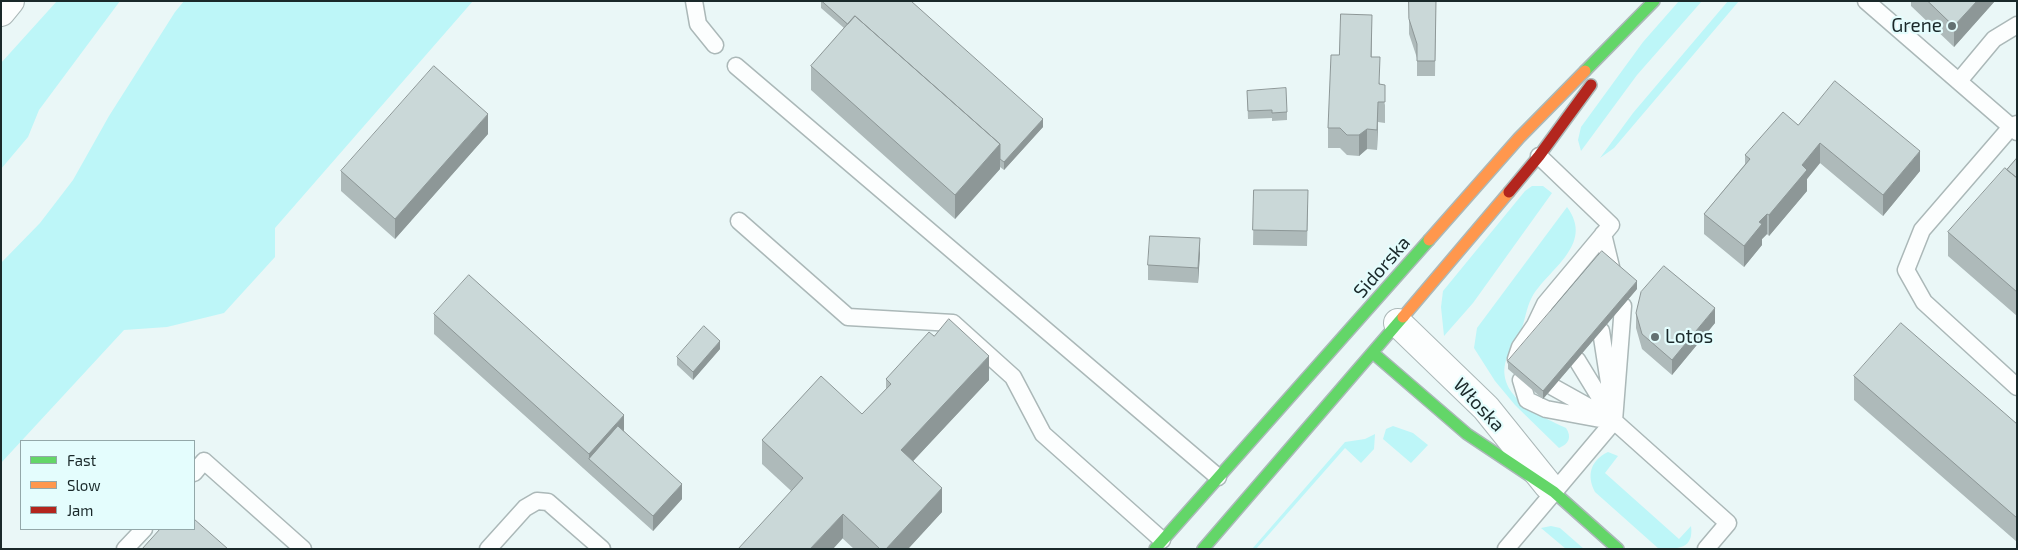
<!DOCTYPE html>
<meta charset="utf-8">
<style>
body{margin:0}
#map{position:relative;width:2018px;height:550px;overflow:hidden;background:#eaf7f7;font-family:"Exo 2",sans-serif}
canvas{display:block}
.frame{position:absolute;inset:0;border:2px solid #1a292a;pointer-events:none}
.legend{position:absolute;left:20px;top:440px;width:175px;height:90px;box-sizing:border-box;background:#e4fdfd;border:1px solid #93a8a9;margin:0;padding:6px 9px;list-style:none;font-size:15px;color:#1a292a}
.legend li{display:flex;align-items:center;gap:10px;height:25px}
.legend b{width:25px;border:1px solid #93a8a9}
</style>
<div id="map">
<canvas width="2018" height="550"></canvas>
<div class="frame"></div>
<ul class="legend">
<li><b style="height:6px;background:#63d668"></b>Fast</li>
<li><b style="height:6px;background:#ff974d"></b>Slow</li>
<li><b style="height:6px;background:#b3261e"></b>Jam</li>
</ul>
</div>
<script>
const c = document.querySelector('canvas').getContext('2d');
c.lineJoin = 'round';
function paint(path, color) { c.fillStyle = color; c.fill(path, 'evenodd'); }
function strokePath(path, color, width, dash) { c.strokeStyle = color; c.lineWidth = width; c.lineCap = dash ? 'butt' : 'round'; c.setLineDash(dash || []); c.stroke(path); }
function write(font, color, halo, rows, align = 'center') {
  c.font = font + ' "Exo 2",sans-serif'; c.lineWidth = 4.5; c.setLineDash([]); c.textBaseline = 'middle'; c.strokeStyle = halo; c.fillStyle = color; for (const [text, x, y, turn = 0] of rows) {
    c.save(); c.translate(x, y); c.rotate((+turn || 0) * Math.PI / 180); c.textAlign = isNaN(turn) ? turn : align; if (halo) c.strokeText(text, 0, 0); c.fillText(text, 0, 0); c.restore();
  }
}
const green = new Path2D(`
 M 57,1 L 120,1 L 39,110 L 28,137 L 1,169 L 1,63 Z
 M 184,1 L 473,1 L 275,228 L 275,257 L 224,313 L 167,327 L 124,330 L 1,463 L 1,263 L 40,223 L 73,180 L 109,116 L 175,12 Z
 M 1679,1 L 1702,1 L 1637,75 L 1581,151 L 1578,140 L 1581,127 L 1643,42 Z
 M 1728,1 L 1739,1 L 1614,148 L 1600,158 L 1633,113 Z
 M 1532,186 L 1543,186 L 1552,193 L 1473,303 L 1444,336 L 1441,307 L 1443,291 L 1525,191 Z
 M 1567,207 C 1595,245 1548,269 1532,297 C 1526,308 1525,322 1520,333 C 1516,342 1509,351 1506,360 C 1495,397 1541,416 1566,428 C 1572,437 1569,444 1559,448 L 1515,405 L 1495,381 L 1474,348 L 1477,328 Z
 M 1393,426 L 1413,433 L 1428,445 L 1411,463 L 1383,439 L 1386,429 Z
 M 1375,434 L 1374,449 L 1361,463 L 1345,448 L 1256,549 L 1252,549 L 1345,442 L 1365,439 Z
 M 1608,452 L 1618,456 L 1605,473 L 1679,539 L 1691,526 C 1694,549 1678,549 1659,549 L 1595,492 C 1586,475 1591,460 1608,452 Z
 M 1551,526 L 1560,528 L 1584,549 L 1566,549 L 1541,528 Z`);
const lane = new Path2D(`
 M 694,1 L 698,24 L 715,45
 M 1866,1 L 2017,132
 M 736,66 L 1218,477
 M 1959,81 L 1994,39 L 2017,25
 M 2017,124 L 2011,127 L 1922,230 L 1906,270 L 1924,302 L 2017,387
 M 739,221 L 848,317 L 953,323 L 1013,377 L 1043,434 L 1162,540
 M 1603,234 L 1611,267
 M 1601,331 L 1610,389
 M 1516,359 L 1520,347 L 1535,325 L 1545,304 L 1611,225 L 1539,156
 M 1577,360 L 1613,419
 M 1521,380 L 1527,400 L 1546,409 L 1600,419
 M 1553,387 L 1614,421 L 1728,523 L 1706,549
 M 194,473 L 204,461 L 303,549
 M 125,549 L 144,529
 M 488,549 L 525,508 L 537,501 L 548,502 L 602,549
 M 1506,549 L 1614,421 L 1623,306`);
const street = new Path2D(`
 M 1,12 L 10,1
 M 1398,323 L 1486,408 L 1548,485`);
const fast = new Path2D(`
 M 1585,71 L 1654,1
 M 1373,353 L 1467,434 L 1554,492 L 1618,549
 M 1155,549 L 1429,240
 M 1203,549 L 1403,317`);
const slow = new Path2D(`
 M 1429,240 L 1519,138 L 1585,71
 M 1403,317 L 1509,192`);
const jam = new Path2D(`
 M 1509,192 L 1539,156 L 1591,85`);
const wall = new Path2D(`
 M 821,1 L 911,1 L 1043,127 L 1004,170 L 1000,167 L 1000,169 L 955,219 L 811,90 L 811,66 L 844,28 L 821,8 Z
 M 1409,1 L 1436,1 L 1435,76 L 1417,76 L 1417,58 L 1409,34 Z
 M 1911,1 L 1995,1 L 1954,47 L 1911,6 Z
 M 1372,36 L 1371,57 L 1380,84 L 1385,105 L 1385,123 L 1378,122 L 1377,150 L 1367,149 L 1359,156 L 1347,155 L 1340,148 L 1328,148 L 1328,128 L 1339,55 Z
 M 1247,91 L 1287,112 L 1287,120 L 1272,121 L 1272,118 L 1248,119 Z
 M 1798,125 L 1920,171 L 1883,216 L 1820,163 L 1807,179 L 1807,191 L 1769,236 L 1767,234 L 1762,239 L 1762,245 L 1744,267 L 1704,234 L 1704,214 L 1745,164 L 1745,155 Z
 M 488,134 L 395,239 L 341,191 L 341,171 Z
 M 2017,158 L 2017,316 L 1948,256 L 1948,232 Z
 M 1254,190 L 1308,205 L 1307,246 L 1253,245 Z
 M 1200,253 L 1198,283 L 1148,280 L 1148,265 Z
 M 1637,289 L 1543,399 L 1508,369 L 1508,361 Z
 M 1636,313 L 1715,323 L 1672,375 L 1642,349 L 1636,328 Z
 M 434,314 L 624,431 L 682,499 L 653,531 L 434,334 Z
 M 934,336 L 989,380 L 913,461 L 942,512 L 908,549 L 854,549 L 762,464 L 762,440 L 862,414 L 886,389 L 886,379 Z
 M 720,349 L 693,380 L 677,365 L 677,357 Z
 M 1854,376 L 2017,424 L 2017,542 L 1854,400 Z`);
const shadedWall = new Path2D(`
 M 1977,1 L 1995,1 L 1954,47 L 1954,26 Z
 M 1372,15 L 1372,36 L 1371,77 L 1371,57 Z
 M 1378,102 L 1378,122 L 1377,150 L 1377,130 Z
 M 488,114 L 488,134 L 395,239 L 395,219 Z
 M 1043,119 L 1043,127 L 1004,170 L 1004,162 Z
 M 1367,129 L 1367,149 L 1359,156 L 1359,135 Z
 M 1820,143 L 1820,163 L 1807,179 L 1807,191 L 1769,236 L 1769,215 L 1802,165 Z
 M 1000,144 L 1000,169 L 955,219 L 955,195 Z
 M 1920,151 L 1920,171 L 1883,216 L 1883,195 Z
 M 1767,214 L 1767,234 L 1762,239 L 1762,245 L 1744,267 L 1744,246 L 1759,222 Z
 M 1200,238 L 1200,253 L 1198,283 L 1198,268 Z
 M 1637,281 L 1637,289 L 1543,399 L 1543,391 Z
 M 1715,308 L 1715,323 L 1672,375 L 1672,360 Z
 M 720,341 L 720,349 L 693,380 L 693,372 Z
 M 989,356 L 989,380 L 901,474 L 901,450 Z
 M 624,415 L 624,436 L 589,459 L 589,454 Z
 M 682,484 L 682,499 L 653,531 L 653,516 Z
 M 942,488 L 942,512 L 908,549 L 886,549 Z
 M 843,514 L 843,538 L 833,549 L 810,549 Z`);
const building = new Path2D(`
 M 822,1 L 911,1 L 1043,119 L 1004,162 L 1000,159 L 1000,144 L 855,16 L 848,24 Z
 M 1409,1 L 1436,1 L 1435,61 L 1417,61 L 1417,44 L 1409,19 Z
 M 1928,1 L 1977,1 L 1954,26 Z
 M 1341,14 L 1372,15 L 1371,57 L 1380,57 L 1379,84 L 1385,85 L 1385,102 L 1378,102 L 1377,130 L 1367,129 L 1359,135 L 1347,135 L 1340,128 L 1328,128 L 1331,55 L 1339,55 Z
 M 855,16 L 1000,144 L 955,195 L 811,66 Z
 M 434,66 L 488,114 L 395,219 L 341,171 Z
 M 1835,81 L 1920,151 L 1883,195 L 1820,143 L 1802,165 L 1807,170 L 1769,215 L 1767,214 L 1759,222 L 1762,224 L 1744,246 L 1704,214 L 1750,159 L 1745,155 L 1783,112 L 1798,125 Z
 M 1286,88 L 1287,112 L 1272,113 L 1272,110 L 1248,111 L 1247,91 Z
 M 2017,158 L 2017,178 L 2007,170 Z
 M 2005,168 L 2017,178 L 2017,292 L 1948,232 Z
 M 1254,190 L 1308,190 L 1307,231 L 1253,230 Z
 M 1150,236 L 1200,238 L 1198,268 L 1148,265 Z
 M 1602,251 L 1637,281 L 1543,391 L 1508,361 Z
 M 1664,266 L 1715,308 L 1672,360 L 1642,334 L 1636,313 L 1641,292 Z
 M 469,275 L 624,415 L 589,454 L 434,314 Z
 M 949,319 L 989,356 L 901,450 L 942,488 L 886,549 L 880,549 L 843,514 L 810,549 L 738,549 L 803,478 L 762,440 L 821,376 L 862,414 L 891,384 L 886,379 L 929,332 L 934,336 Z
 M 1901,323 L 2017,424 L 2017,518 L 1854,376 Z
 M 704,326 L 720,341 L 693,372 L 677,357 Z
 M 618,426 L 682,484 L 653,516 L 589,459 Z
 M 194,519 L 228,549 L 142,549 L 160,529 L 194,529 Z`);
const markers = [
 [1952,26,5,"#637172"],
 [1655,337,5,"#637172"]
];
const poiNames = [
 ["Grene",1942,26],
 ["Lotos",1665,337,"left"]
];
const streetNames = [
 ["Sidorska",1382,267,-49],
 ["Włoska",1479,405,47]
];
paint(green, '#bdf6f8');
strokePath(lane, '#abb8b8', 19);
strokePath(street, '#abb8b8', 30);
strokePath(fast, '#abb8b8', 14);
strokePath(slow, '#abb8b8', 14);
strokePath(jam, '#abb8b8', 14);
strokePath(lane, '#fcfefe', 16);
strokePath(street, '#fcfefe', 28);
strokePath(fast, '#63d668', 11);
strokePath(slow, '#ff974d', 11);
strokePath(jam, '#b3261e', 11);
paint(wall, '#aebaba');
paint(shadedWall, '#8d9797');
paint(building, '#cad8d8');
strokePath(building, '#8d9797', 1);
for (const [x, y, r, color] of markers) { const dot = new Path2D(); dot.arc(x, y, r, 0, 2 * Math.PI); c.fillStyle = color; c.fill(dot); strokePath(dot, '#e4fdfd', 2); }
write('19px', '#1a292a', '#e4fdfd', poiNames, 'right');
write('19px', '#1a292a', '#e4fdfd', streetNames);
</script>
